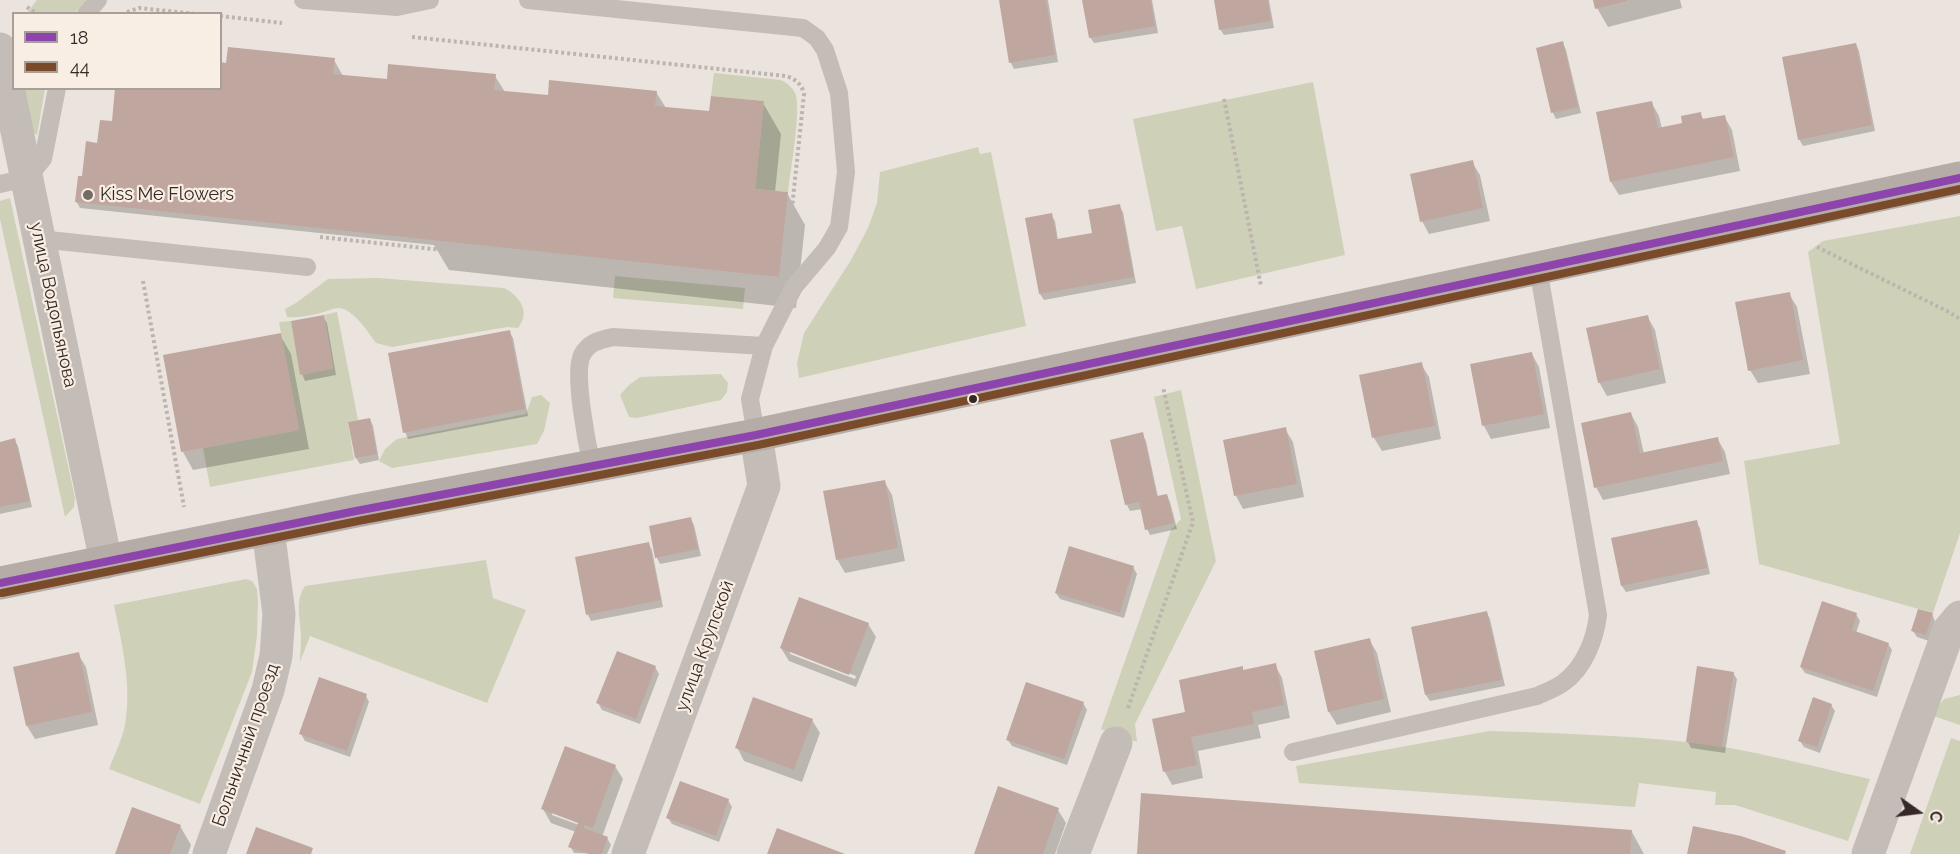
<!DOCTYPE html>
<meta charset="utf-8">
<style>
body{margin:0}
#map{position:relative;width:1960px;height:854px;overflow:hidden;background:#ebe4de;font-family:Raleway,sans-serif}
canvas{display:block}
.legend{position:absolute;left:12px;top:12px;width:210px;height:78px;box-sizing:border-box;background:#f9eee4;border:2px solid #aa9f98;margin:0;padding:8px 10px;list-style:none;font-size:18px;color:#342926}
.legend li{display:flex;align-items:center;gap:12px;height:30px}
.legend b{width:30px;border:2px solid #aa9f98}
.north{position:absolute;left:1888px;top:782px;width:60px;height:60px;-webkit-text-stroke:4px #f9eee4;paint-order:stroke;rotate:104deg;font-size:16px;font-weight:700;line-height:24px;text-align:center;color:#342926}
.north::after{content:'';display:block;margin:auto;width:21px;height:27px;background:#342926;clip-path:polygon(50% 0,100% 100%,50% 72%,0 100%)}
</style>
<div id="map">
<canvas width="1960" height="854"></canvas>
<ul class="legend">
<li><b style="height:8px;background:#8e44ad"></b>18</li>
<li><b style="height:8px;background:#7a4b2a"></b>44</li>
</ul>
<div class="north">С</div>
</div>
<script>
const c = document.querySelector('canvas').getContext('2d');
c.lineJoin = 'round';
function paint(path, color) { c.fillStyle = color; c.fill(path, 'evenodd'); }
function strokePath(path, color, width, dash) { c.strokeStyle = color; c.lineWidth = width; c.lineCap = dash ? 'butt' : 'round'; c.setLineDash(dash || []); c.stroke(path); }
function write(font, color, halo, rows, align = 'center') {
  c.font = font + ' Raleway,sans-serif'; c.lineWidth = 4.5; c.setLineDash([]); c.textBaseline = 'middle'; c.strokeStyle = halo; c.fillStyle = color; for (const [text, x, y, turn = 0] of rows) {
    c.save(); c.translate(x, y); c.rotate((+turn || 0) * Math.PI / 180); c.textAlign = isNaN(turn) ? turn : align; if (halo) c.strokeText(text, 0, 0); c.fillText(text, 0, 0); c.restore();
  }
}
const green = new Path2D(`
 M 37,0 L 86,0 L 75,13 L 27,13 Z
 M 714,73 L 781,80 C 787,83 792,87 795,93 C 802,108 790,172 788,192 L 755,189 L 764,101 L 711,96 Z
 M 1313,82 L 1345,255 L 1196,289 L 1182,226 L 1156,231 L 1133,119 Z
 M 20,89 L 45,89 L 37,135 L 28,129 Z
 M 978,147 L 980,154 L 991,152 L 1026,326 L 799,378 L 797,363 L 804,333 L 851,260 L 868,228 L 877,203 L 880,172 Z
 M 10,198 L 75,498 L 74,507 L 65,517 L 0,219 L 0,201 Z
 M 1960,216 L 1960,533 L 1933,613 L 1759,564 L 1744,461 L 1840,444 L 1808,252 L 1823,241 Z
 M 615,276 L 745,288 L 743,309 L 613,298 Z
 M 378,278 L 504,288 C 520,296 531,312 518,328 L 507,327 L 392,347 L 376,343 C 368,332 353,308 338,308 C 333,308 325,312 320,313 C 309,316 298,318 287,317 L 285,309 L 296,303 L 328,279 Z
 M 337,312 L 358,420 L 348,422 L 354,460 L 210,487 L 203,448 L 299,430 L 279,322 L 291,321 L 301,375 L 333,368 L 324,315 Z
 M 721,374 L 728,383 L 727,392 L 721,400 L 637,418 L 629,417 L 620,395 L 629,385 L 640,377 Z
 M 1181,390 L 1216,561 L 1135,724 L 1137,742 L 1101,729 L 1171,530 L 1181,519 L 1154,397 Z
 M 541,395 L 550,403 L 544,431 L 537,444 L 392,468 L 379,461 L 385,449 L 397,439 L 526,414 L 532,397 Z
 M 486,560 L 493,598 L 526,610 L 487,703 L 310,636 L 300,662 C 300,654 301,646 301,638 C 301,620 294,602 305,586 Z
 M 246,579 L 252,581 L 257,589 L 258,600 L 257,636 L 252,672 L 200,804 L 109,769 C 114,755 122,740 125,725 C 132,684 122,645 114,605 Z
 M 1960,695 L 1960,725 L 1930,715 L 1944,699 Z
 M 1489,731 C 1554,733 1620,735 1686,742 C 1748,748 1809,766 1870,779 L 1848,841 L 1735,805 L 1715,805 L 1716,792 L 1639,783 L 1635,807 L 1299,783 L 1296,766 Z
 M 1951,738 L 1960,741 L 1960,854 L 1910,854 Z`);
const shadow = new Path2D(`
 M 1000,0 L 1048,0 L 1058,62 L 1014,69 L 1011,63 Z
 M 1084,0 L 1152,0 L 1158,33 L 1094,43 L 1090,37 Z
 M 1215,0 L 1269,0 L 1274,28 L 1224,35 L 1220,29 Z
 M 1595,0 L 1680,0 L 1682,8 L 1608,27 L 1597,8 Z
 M 1563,43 L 1566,50 L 1581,113 L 1556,119 L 1553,113 Z
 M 1856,44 L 1859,51 L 1875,131 L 1803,146 L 1799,139 Z
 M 334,60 L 343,76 L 389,81 L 495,76 L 505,92 L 549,97 L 656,92 L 666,108 L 710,113 L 763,103 L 781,134 L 775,192 L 787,193 L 805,225 L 796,308 L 449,270 L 434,245 L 80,208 L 76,201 L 83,178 L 98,144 L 111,122 L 220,88 Z
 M 1651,102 L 1659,116 L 1662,129 L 1684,124 L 1700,114 L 1704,120 L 1724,116 L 1732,130 L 1740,171 L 1619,195 L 1611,182 Z
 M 1472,162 L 1480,175 L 1490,221 L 1429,234 L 1422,221 Z
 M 1119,206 L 1123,212 L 1136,283 L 1044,300 L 1040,294 L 1051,215 L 1055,221 L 1058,241 L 1094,234 Z
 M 1789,294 L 1797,307 L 1810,374 L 1758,383 L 1750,370 Z
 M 1647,316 L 1655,330 L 1666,383 L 1607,396 L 1599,382 Z
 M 323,317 L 327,323 L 336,375 L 305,381 L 302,374 Z
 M 509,331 L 513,338 L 528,416 L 408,439 L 405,432 Z
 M 280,335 L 291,354 L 309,449 L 193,470 L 183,452 Z
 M 1532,354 L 1539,367 L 1550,428 L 1491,439 L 1484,426 L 1472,365 Z
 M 1421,364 L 1429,377 L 1441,439 L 1382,451 L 1374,438 L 1361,376 Z
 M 1631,414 L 1638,427 L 1644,454 L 1717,438 L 1725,452 L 1730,474 L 1603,500 L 1596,487 Z
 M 370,419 L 373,426 L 379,460 L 360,464 L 356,458 Z
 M 1285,429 L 1293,442 L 1304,497 L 1243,509 L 1236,496 L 1225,441 Z
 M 1142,434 L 1146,441 L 1158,497 L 1167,495 L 1170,502 L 1177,529 L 1150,535 L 1147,529 L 1142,509 L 1130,511 L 1127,505 L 1112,441 Z
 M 14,440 L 18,446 L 32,507 L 0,514 L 0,443 Z
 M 884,481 L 892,495 L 905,561 L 845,573 L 837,559 Z
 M 691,519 L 694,525 L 701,556 L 660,564 L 657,558 L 650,527 Z
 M 1696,522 L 1700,528 L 1710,574 L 1626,592 L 1622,586 L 1613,539 Z
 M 648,543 L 652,550 L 663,607 L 591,621 L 588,615 Z
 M 1133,567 L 1137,574 L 1124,618 L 1060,599 L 1056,593 Z
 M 1487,613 L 1490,619 L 1505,686 L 1430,701 L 1426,695 L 1413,628 Z
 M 1856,614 L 1860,621 L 1856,633 L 1888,644 L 1892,650 L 1877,697 L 1805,673 L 1801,667 Z
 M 1932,614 L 1935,621 L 1929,641 L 1917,637 L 1913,631 Z
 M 868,624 L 876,637 L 856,687 L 789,661 L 781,648 ZM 790,651 L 856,676 L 855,679 L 790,654 Z
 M 1369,639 L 1377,653 L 1391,712 L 1337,725 L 1329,712 L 1316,652 Z
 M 78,654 L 86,667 L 98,725 L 35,739 L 27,726 Z
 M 1275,665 L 1282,678 L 1290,718 L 1258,725 L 1261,738 L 1198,751 L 1203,778 L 1172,785 L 1165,772 L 1154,720 L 1187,713 L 1244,671 Z
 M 655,667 L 659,674 L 640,724 L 602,710 L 598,703 Z
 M 1733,673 L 1737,679 L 1725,753 L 1691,748 L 1688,742 Z
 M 366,696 L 369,702 L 350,757 L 305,741 L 301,734 Z
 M 1083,703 L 1087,710 L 1067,765 L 1012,746 L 1008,740 Z
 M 1831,705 L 1835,711 L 1820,753 L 1804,747 L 1800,741 Z
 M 812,720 L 820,733 L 802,782 L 744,761 L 737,747 Z
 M 615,766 L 623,779 L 602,837 L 607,838 L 611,845 L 607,854 L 574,853 L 570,846 L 576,832 L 551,823 L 543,809 ZM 553,812 L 579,822 L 579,825 L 552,815 Z
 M 999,788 L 1058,810 L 1066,823 L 1055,854 L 976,854 Z
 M 728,800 L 732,807 L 719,842 L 672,824 L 668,818 Z
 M 180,826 L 191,845 L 188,854 L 117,854 Z
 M 1632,832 L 1644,854 L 1138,854 Z`);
const building = new Path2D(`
 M 999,0 L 1046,0 L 1055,55 L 1009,63 Z
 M 1082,0 L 1151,0 L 1155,26 L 1089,38 Z
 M 1214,0 L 1268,0 L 1271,21 L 1219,30 Z
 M 1593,0 L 1627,0 L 1627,1 L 1595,9 Z
 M 1563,41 L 1578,107 L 1551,113 L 1536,48 Z
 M 1856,43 L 1872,125 L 1798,140 L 1782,57 Z
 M 228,47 L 335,58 L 333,74 L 387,79 L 388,64 L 496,74 L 494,90 L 548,95 L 549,80 L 657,91 L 655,106 L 709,111 L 711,96 L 764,101 L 755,189 L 788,192 L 779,277 L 75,202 L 78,176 L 82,176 L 86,141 L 97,143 L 100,120 L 112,121 L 115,88 L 220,88 L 220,62 L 226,63 Z
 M 1652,101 L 1658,128 L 1682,123 L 1681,116 L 1701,112 L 1702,119 L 1725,115 L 1734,157 L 1610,182 L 1596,112 Z
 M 1473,160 L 1483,208 L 1420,222 L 1410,174 Z
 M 1120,204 L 1134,277 L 1039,294 L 1025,218 L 1052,213 L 1057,239 L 1092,233 L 1088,210 Z
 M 1790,292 L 1803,360 L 1748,371 L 1735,302 Z
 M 324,315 L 333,369 L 300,375 L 291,321 Z
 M 1648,315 L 1660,369 L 1598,383 L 1586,328 Z
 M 510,330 L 525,409 L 403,433 L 388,353 Z
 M 281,333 L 299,430 L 181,452 L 163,355 Z
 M 1532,352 L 1544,414 L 1482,426 L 1470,364 Z
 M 1422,362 L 1435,426 L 1372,438 L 1359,375 Z
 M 1631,412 L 1640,453 L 1718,437 L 1723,461 L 1594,488 L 1581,423 Z
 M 370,418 L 377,454 L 355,458 L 348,422 Z
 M 1286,427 L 1297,484 L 1234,496 L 1223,440 Z
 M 1143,432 L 1157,496 L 1167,494 L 1174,523 L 1145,530 L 1139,502 L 1125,505 L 1110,440 Z
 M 15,438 L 30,501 L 0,507 L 0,442 Z
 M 885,480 L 898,548 L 836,560 L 823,491 Z
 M 691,517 L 698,549 L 655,558 L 649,526 Z
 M 1697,520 L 1707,568 L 1621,586 L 1611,538 Z
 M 649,542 L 661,600 L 586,615 L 575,557 Z
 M 1069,546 L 1134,566 L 1120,613 L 1055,593 Z
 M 799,597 L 869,623 L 849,675 L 780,648 Z
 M 1822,601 L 1857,613 L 1852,630 L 1889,643 L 1873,691 L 1800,667 Z
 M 1918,609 L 1933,613 L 1926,635 L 1911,631 Z
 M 1487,611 L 1502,680 L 1425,695 L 1411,627 Z
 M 1370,638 L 1384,699 L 1328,712 L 1314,651 Z
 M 617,651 L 656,666 L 636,719 L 596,703 Z
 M 79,652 L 92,712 L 26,726 L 13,667 Z
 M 1276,663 L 1284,705 L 1252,712 L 1254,724 L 1191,737 L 1197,765 L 1163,772 L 1152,719 L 1185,712 L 1179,680 L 1243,666 L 1243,670 Z
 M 1697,666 L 1734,672 L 1722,747 L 1686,742 Z
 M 319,677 L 367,694 L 347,751 L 299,734 Z
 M 1026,682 L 1084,702 L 1064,759 L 1006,740 Z
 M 753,697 L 813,719 L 794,770 L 735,748 Z
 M 1813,697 L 1832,704 L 1817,747 L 1798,741 Z
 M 565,746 L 616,765 L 593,828 L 585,825 L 584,828 L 608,837 L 602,854 L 589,854 L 568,847 L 578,823 L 541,809 Z
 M 680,781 L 729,799 L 716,836 L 666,818 Z
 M 998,786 L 1059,808 L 1043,854 L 974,854 Z
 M 1141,793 L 1312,806 L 1632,830 L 1630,854 L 1137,854 Z
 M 132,807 L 181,825 L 170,854 L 115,854 Z
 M 1693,826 L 1741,836 L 1786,851 L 1785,854 L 1687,854 Z
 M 256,827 L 313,848 L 311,854 L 246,854 Z
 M 777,828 L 845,854 L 767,854 Z`);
const path = new Path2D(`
 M 27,7 L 37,14
 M 127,12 L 139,8 L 196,14
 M 220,16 L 282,23
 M 412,37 L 786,76 C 795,79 802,84 804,94 L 788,246
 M 1224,99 L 1261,286
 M 320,237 L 763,284
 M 1817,247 L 1947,311 L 1960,319
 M 143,281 L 184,507
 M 1128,708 L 1193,522 L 1163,387`);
const lane = new Path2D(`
 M 303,0 L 397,7 L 430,0
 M 528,0 L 803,28 L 817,38 L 825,50 L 839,93 L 846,172 L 839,227 L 827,248 L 794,287 L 764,346 L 750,399 L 756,435
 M 86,14 L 98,0
 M 0,184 L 27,178 L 43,159 L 57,88
 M 39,239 L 307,267
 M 592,466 C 587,444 573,373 582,355 C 589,342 600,340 613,337 L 764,346
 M 1293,752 L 1537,696 C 1546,692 1556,688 1563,683 C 1584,668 1595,640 1598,615 L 1538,268`);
const street = new Path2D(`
 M 0,49 L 106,562
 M 209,854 L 268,690 L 276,656 L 279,614 L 268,529
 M 628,854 L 764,486 L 756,435
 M 1073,854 L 1116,743
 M 1868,854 L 1949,630 L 1960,617`);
const secondary = new Path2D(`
 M 0,583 L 356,511 L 756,435 L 1960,178`);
const bus1 = new Path2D(`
 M 0,583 L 356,511 L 756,435 L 1960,178`);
const bus2 = new Path2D(`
 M 2,593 L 358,521 L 758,445 L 1960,189`);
const markers = [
 [88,195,6,"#746a66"],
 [973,399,5,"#342926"]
];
const poiNames = [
 ["Kiss Me Flowers",100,195]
];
const streetNames = [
 ["улица Водопьянова",53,305,78],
 ["улица Крупской",705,646,-70],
 ["Больничный проезд",246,745,-71]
];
paint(green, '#ced0b8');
paint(shadow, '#0003');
paint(building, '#bfa69f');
strokePath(path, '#bdb4af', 4, [3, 3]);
strokePath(lane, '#c4bcb7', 18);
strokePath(street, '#c4bcb7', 33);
strokePath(secondary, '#b5aca7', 33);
strokePath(bus1, '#8e44ad', 8);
strokePath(bus2, '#7a4b2a', 8);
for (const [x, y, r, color] of markers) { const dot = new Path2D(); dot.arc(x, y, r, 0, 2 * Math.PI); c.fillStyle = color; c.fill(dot); strokePath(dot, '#f9eee4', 2); }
write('18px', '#342926', '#f9eee4', poiNames, 'left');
write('18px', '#342926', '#f9eee4', streetNames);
</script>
